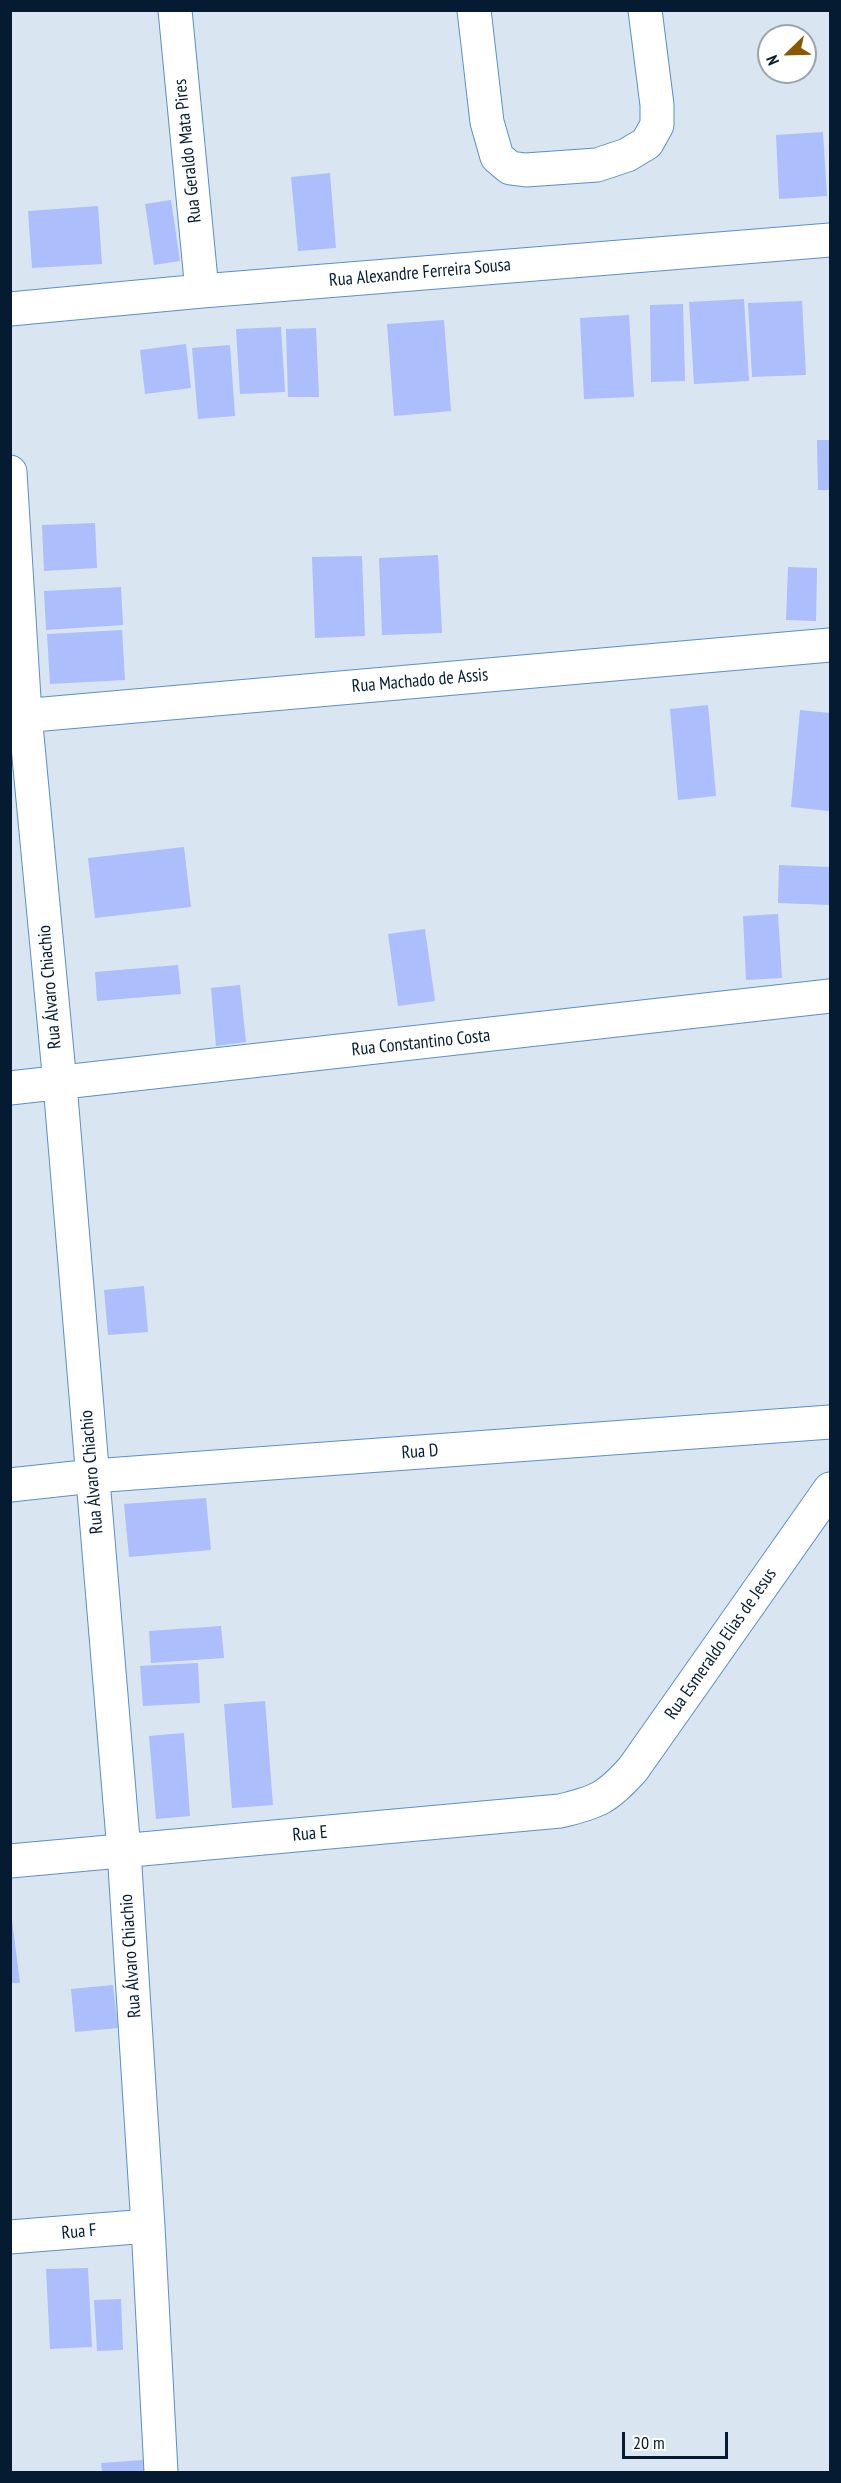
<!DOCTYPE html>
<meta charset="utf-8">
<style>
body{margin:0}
#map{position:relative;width:841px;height:2483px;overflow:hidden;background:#dae5f2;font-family:"PT Sans Narrow",sans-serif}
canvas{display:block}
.frame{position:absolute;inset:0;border:12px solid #051b31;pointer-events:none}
.north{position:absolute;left:757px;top:24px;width:60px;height:60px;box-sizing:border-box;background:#fff;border:2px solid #9ba4ad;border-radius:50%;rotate:247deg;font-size:16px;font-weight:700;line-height:24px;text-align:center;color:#051b31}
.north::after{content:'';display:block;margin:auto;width:21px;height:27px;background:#8a5800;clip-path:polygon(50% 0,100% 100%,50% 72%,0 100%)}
.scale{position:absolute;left:622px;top:2432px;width:106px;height:27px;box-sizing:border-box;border:3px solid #051b31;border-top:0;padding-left:8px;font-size:18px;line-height:21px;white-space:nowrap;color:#051b31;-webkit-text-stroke:4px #fff;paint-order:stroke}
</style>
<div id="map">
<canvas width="841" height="2483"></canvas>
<div class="frame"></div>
<div class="north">N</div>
<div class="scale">20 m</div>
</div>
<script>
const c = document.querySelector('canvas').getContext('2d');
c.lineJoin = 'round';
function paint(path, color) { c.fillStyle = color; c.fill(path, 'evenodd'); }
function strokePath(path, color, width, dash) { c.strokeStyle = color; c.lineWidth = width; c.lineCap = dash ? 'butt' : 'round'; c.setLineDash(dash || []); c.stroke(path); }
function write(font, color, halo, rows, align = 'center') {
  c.font = font + ' "PT Sans Narrow",sans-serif'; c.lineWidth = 4.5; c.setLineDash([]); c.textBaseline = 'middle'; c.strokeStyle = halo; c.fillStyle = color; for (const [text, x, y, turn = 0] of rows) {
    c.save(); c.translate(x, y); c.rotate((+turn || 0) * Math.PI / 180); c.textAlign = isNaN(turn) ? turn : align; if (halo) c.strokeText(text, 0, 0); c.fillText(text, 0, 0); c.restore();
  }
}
const building = new Path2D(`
 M 823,132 L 827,196 L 779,199 L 776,135 Z
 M 330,173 L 336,248 L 298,251 L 291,177 Z
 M 171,200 L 180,261 L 154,265 L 145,204 Z
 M 98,206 L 102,264 L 32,268 L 28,211 Z
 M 744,299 L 749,381 L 694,384 L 689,302 Z
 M 802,301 L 806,375 L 752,377 L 748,303 Z
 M 683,304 L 685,381 L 651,382 L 650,305 Z
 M 629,315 L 634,397 L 584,399 L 580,318 Z
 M 444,320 L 451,411 L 394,416 L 387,324 Z
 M 281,327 L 285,392 L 240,394 L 236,329 Z
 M 316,328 L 319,397 L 288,397 L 286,329 Z
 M 186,344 L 191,388 L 145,394 L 140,350 Z
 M 230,345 L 235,416 L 198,419 L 192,348 Z
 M 817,440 L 830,440 L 830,490 L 818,490 Z
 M 95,523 L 97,568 L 44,571 L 42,525 Z
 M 438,555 L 442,633 L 382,635 L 379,558 Z
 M 362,556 L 365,636 L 315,638 L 312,557 Z
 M 788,567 L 817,568 L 816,621 L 786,620 Z
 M 121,587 L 123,625 L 46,630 L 44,591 Z
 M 122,630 L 125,680 L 50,684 L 47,634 Z
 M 708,705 L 716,796 L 678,800 L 670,709 Z
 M 800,710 L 830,713 L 830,811 L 791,807 Z
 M 184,847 L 191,907 L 95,918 L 88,858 Z
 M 779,865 L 830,867 L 830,905 L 778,903 Z
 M 778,914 L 782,978 L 746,980 L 743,916 Z
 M 425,929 L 435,1001 L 398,1006 L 388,934 Z
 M 178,965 L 181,994 L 97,1001 L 95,972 Z
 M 240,985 L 246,1042 L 216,1046 L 211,988 Z
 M 144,1286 L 148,1332 L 108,1335 L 104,1290 Z
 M 206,1498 L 211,1550 L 129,1557 L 124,1504 Z
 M 221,1626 L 224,1658 L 151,1663 L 149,1631 Z
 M 198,1663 L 200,1703 L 143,1706 L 140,1666 Z
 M 265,1701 L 273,1805 L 232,1808 L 224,1704 Z
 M 184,1733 L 190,1816 L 156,1819 L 149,1736 Z
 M 10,1904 L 20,1983 L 10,1983 Z
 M 113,1985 L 118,2028 L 75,2032 L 71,1989 Z
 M 88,2268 L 92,2347 L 50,2349 L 46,2269 Z
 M 121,2299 L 123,2350 L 97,2351 L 94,2300 Z
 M 143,2460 L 144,2472 L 102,2472 L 101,2463 Z`);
const minor = new Path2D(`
 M 175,10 L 202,291
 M 474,10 L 487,122 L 497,157 L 510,168 L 526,170 L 597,165 L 627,155 L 647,143 L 657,125 L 657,105 L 645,10
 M 10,309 L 202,291 L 830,240
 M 10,472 L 25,715 L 60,1084 L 124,1851 L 148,2226 L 161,2472
 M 10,717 L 830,645
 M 10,1088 L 830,996
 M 10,1485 L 93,1476 L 830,1422
 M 10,1861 L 560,1811 C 598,1802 607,1798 633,1769 L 830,1489
 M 10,2237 L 148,2226`);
const streetNames = [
 ["Rua Geraldo Mata Pires",188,151,-96],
 ["Rua Alexandre Ferreira Sousa",420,273,-5],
 ["Rua Machado de Assis",420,681,-5],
 ["Rua Álvaro Chiachio",50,987,-95],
 ["Rua Constantino Costa",421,1043,-6],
 ["Rua D",420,1452,-4],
 ["Rua Álvaro Chiachio",92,1472,-95],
 ["Rua Esmeraldo Elias de Jesus",721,1644,-55],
 ["Rua E",310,1834,-5],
 ["Rua Álvaro Chiachio",131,1956,-94],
 ["Rua F",79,2232,-5]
];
paint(building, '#acbefb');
strokePath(minor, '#5a8fc9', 35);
strokePath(minor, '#fff', 33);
write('18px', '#051b31', '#fff', streetNames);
</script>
